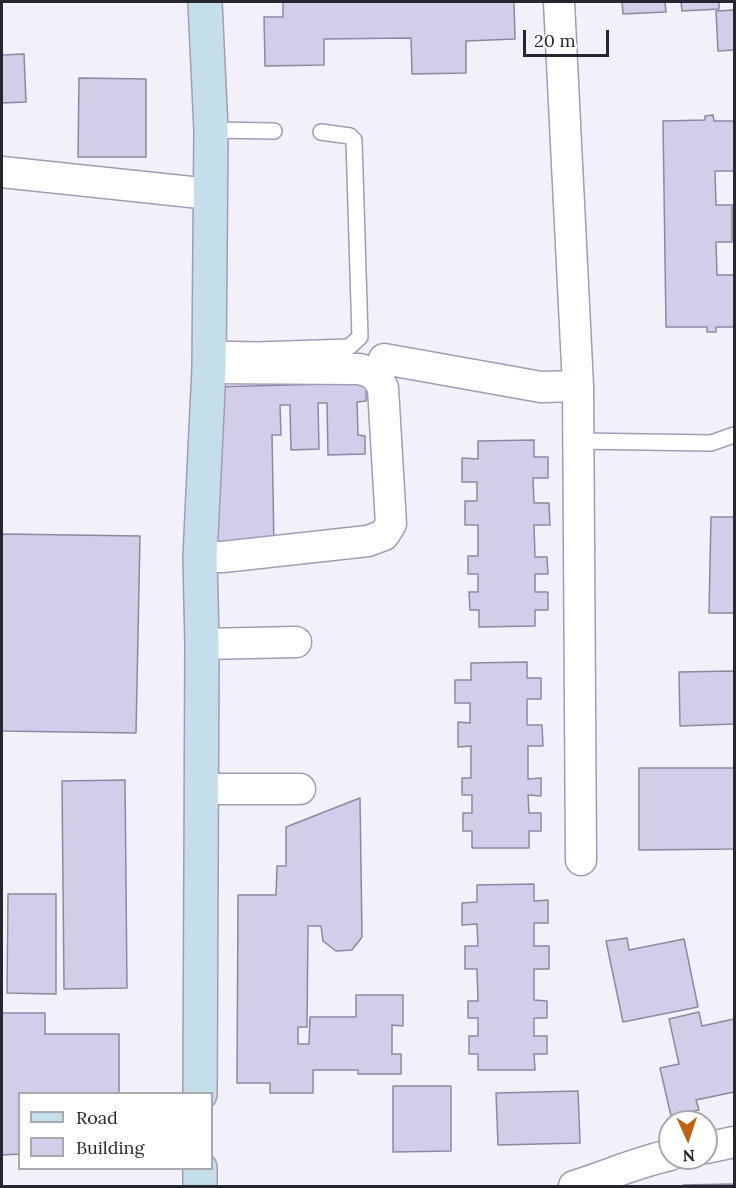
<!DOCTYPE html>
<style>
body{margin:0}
#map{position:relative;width:736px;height:1188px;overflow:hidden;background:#f1f0fb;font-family:Lora,serif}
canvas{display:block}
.frame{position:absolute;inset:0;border:3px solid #272530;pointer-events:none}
.legend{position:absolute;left:18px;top:1092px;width:195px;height:78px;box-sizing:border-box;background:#fff;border:2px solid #a9a8ac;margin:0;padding:8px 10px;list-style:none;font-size:18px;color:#272530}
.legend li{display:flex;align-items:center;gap:12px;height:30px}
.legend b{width:30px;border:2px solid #a9a8ac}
.north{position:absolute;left:658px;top:1110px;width:60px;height:60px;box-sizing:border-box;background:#fff;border:2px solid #a9a8ac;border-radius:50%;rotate:177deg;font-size:16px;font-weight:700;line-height:24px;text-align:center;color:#272530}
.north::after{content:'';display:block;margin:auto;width:21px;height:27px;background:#bf6212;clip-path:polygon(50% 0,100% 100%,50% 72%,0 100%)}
.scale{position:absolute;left:523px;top:30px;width:86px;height:27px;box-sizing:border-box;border:3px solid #272530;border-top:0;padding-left:8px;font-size:18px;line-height:21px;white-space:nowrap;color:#272530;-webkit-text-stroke:4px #fff;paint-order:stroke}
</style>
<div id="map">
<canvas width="736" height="1188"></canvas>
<div class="frame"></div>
<ul class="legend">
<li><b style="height:8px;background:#c5dfea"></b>Road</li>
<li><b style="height:16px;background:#d2cde9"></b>Building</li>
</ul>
<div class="north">N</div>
<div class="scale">20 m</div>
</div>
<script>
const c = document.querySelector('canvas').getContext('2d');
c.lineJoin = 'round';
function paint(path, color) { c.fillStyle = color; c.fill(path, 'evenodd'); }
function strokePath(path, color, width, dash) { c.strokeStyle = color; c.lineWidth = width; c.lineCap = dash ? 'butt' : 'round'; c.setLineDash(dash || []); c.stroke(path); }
const building = new Path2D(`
 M 283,2 L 514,2 L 515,39 L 466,41 L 466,73 L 412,74 L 411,38 L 324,39 L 324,65 L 265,66 L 264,17 L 283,17 Z
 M 622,2 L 665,2 L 666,12 L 623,14 Z
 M 681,2 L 719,2 L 719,9 L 682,11 Z
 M 734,10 L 734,50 L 718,51 L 716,11 Z
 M 24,54 L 26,102 L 2,103 L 2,55 Z
 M 79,78 L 146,79 L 146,157 L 78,157 Z
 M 713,115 L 714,121 L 734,121 L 734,171 L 715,171 L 716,205 L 732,205 L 732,242 L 716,242 L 717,275 L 734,275 L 734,327 L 716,327 L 716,332 L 707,332 L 707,327 L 666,327 L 663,121 L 705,120 L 705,116 Z
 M 366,383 L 366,401 L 357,402 L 358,435 L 365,436 L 365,454 L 328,455 L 327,403 L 318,403 L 319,449 L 291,450 L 290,405 L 280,405 L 281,435 L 272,435 L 274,547 L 214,549 L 210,387 Z
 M 534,440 L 534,457 L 548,457 L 548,478 L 533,478 L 534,503 L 549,503 L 550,525 L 534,525 L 535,557 L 547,557 L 548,574 L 535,574 L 535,592 L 548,592 L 548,610 L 535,610 L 535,626 L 479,627 L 479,610 L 470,610 L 469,592 L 478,592 L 478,574 L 468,574 L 468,556 L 478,556 L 478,525 L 465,525 L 465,501 L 477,501 L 477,482 L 462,482 L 462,458 L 478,459 L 478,441 Z
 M 711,517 L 734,517 L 734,613 L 709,613 Z
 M 2,534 L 140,536 L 136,733 L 2,731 Z
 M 527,662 L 527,678 L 541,678 L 541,699 L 527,699 L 527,725 L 542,725 L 543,746 L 528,746 L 528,779 L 541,778 L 541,796 L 528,795 L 529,813 L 541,813 L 541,831 L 529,831 L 529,848 L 472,848 L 472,831 L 463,831 L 463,813 L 472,813 L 472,795 L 462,795 L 462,778 L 471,778 L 471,746 L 458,747 L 458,722 L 470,723 L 470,703 L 455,703 L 455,680 L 471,680 L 471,663 Z
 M 734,671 L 734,724 L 680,726 L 679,672 Z
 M 639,768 L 734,768 L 734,849 L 639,850 Z
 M 125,780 L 127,988 L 64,989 L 62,781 Z
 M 360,798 L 362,937 L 352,950 L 336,951 L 323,941 L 321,926 L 308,926 L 307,1027 L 298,1027 L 298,1044 L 309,1044 L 310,1017 L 356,1017 L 356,995 L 403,995 L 403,1026 L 392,1025 L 392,1054 L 401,1054 L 401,1074 L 358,1074 L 358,1070 L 313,1070 L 313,1093 L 270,1093 L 270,1083 L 237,1083 L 238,895 L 276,895 L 277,866 L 286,866 L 286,827 Z
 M 534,884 L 534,901 L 548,900 L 548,923 L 534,923 L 534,946 L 549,946 L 549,969 L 534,969 L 534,1000 L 547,1001 L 547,1018 L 534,1018 L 534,1036 L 547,1036 L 547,1054 L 534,1054 L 535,1070 L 478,1070 L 478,1054 L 469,1054 L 469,1036 L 478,1036 L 478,1018 L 468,1018 L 468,1001 L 478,1001 L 477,969 L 465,969 L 465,946 L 478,946 L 477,924 L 462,925 L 462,903 L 477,902 L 477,885 Z
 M 8,894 L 56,894 L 56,994 L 7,993 Z
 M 627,938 L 629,950 L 684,939 L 698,1007 L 623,1022 L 606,941 Z
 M 699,1012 L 702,1026 L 734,1019 L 734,1092 L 696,1100 L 699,1110 L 671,1116 L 660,1068 L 679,1064 L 669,1019 Z
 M 2,1013 L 45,1013 L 45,1034 L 119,1034 L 119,1094 L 20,1094 L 20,1154 L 2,1155 Z
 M 393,1086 L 451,1086 L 451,1151 L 393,1152 Z
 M 578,1091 L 580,1143 L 498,1145 L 496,1093 Z
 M 734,1184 L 734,1186 L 683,1186 L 683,1185 Z`);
const lane = new Path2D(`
 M 211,130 L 274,131
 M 209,349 L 257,350 L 349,347 L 360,337 L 354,140 L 350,136 L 321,132
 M 578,441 L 711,443 L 734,435`);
const street = new Path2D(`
 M 559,2 L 578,386 L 581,860
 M 2,172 L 210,194
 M 384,359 L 541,387 L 578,386
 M 200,557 L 223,557 L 368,541 L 384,535 L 391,524 L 383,388 C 377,376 373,372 359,369 L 209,368
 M 202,644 L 296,642
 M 202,789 L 300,789
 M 706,1148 L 734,1142
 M 574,1186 C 607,1176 637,1162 670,1155`);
const secondary = new Path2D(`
 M 200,1094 L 202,644 L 200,557 L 209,368 L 211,130 L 205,2
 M 200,1186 L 200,1168`);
paint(building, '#d2cde9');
strokePath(building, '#8d88a2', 1.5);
strokePath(lane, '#a09cb7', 18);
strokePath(street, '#a09cb7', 33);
strokePath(secondary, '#a09cb7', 36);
strokePath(lane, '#fff', 15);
strokePath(street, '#fff', 30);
strokePath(secondary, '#c5dfea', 33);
</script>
